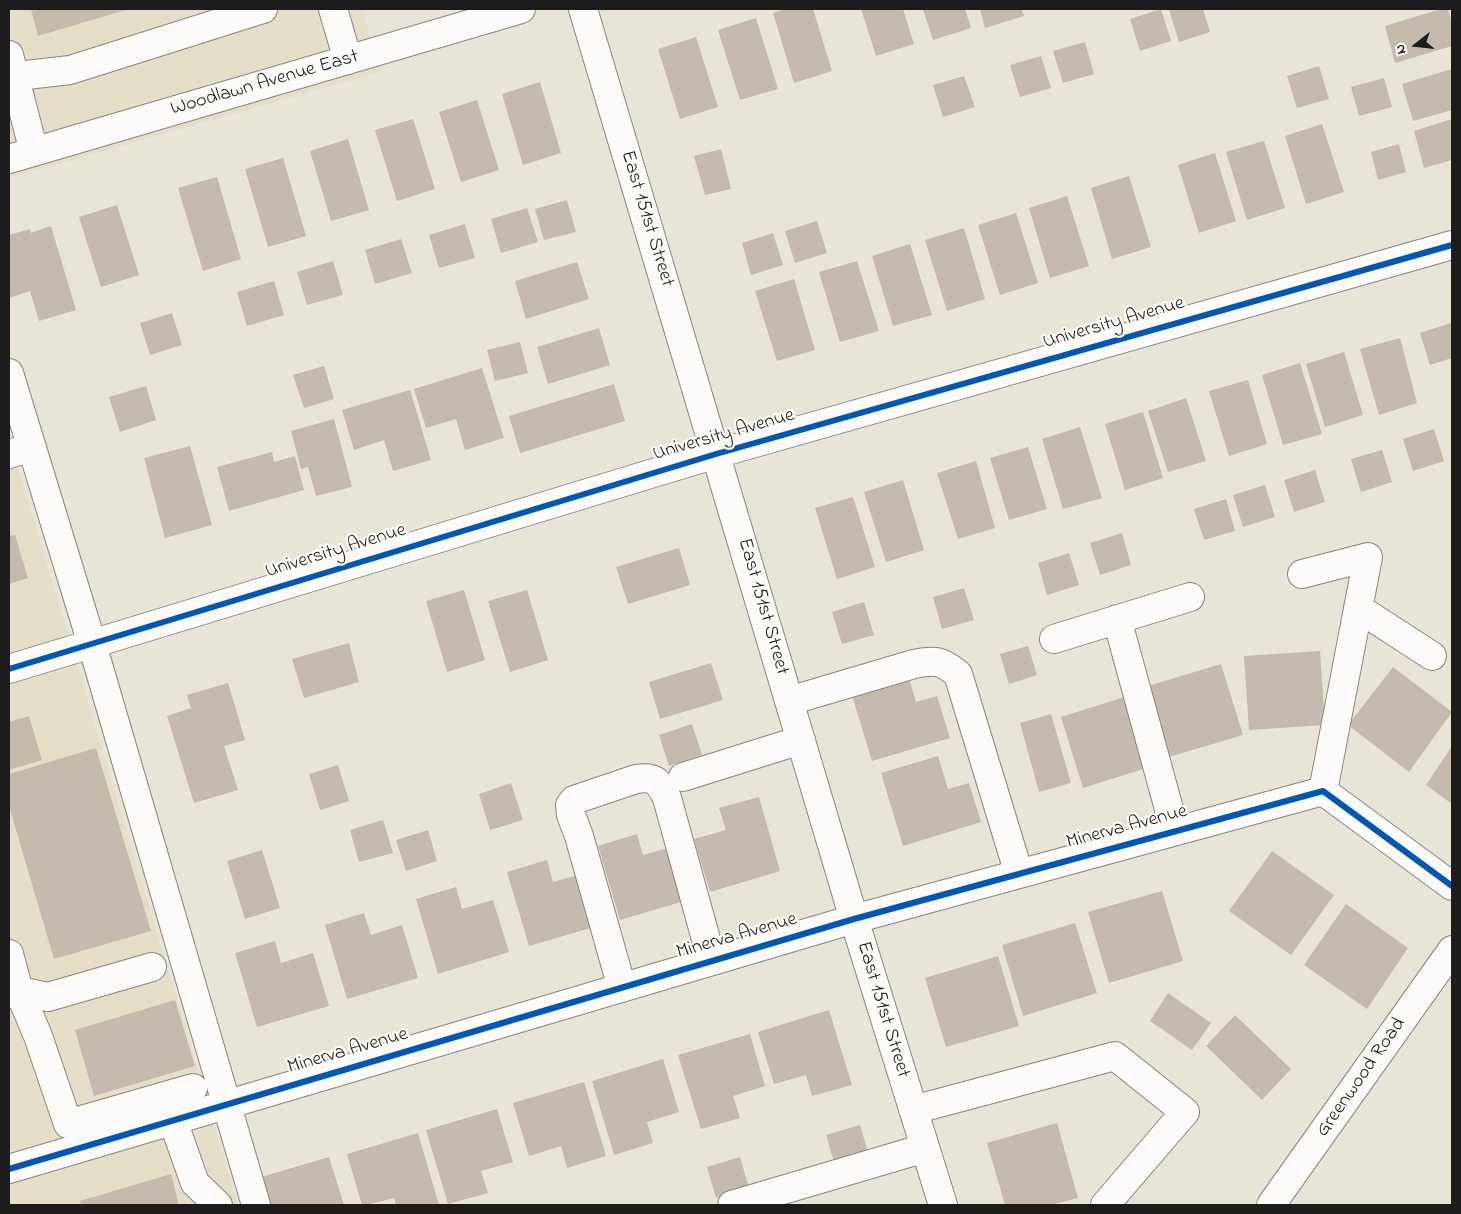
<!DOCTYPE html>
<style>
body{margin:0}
#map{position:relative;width:1461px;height:1214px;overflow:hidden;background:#e8e4d6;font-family:"Indie Flower",sans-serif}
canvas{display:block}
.frame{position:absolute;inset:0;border:10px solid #1c1c1c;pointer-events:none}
.north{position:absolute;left:1391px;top:20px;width:50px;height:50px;-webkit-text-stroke:4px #fdfcf7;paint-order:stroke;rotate:254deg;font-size:14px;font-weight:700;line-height:20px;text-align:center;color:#1c1c1c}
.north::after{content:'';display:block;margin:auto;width:18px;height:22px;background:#1c1c1c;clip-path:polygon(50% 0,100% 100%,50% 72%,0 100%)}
</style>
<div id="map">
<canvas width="1461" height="1214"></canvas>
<div class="frame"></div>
<div class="north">N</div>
</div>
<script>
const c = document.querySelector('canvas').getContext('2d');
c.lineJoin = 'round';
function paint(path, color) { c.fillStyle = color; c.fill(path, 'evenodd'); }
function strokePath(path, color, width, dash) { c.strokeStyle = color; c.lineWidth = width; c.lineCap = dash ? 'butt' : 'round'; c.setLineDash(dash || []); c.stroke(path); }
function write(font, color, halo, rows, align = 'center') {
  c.font = font + ' "Indie Flower",sans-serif'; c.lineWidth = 4.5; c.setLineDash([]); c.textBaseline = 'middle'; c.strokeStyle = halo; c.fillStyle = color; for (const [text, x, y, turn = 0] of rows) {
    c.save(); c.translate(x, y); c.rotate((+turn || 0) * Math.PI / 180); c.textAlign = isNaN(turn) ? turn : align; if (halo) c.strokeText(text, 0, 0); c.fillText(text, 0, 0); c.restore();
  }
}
const built = new Path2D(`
 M 9,9 L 362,9 L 380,72 L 9,178 Z
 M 9,437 L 238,1205 L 9,1205 Z`);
const building = new Path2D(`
 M 31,9 L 129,9 L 38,36 Z
 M 786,9 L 813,9 L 832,71 L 794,83 L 773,13 Z
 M 861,9 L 903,9 L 914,44 L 876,56 Z
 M 923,9 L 965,9 L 971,28 L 933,40 Z
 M 980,9 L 1021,9 L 1024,16 L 985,28 Z
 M 1161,9 L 1171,41 L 1140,51 L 1130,19 Z
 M 1173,9 L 1203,9 L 1210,32 L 1179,42 L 1169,10 Z
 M 1441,9 L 1448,9 L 1452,23 L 1452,46 L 1395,63 L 1385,26 Z
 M 756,18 L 778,89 L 740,100 L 718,30 Z
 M 696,37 L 718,107 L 680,119 L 658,49 Z
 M 1085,42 L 1094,74 L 1063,83 L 1053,51 Z
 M 1041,56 L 1051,88 L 1020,97 L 1010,65 Z
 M 1319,66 L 1329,99 L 1297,108 L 1287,76 Z
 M 1452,69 L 1452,110 L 1413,121 L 1402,84 Z
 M 964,76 L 975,107 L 943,117 L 933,85 Z
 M 1384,78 L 1392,107 L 1359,116 L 1351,87 Z
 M 540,82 L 561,153 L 523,165 L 502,94 Z
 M 477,100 L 499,170 L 461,182 L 439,112 Z
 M 413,119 L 435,189 L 397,201 L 375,130 Z
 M 1452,119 L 1452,160 L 1424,168 L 1414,131 Z
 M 1322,124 L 1344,192 L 1306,204 L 1285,136 Z
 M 348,139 L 369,210 L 331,221 L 310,151 Z
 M 1264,141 L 1285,208 L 1247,220 L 1226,152 Z
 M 1399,144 L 1406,172 L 1378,180 L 1371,152 Z
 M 721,149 L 731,189 L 705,195 L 694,156 Z
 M 1215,153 L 1236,221 L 1199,233 L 1178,165 Z
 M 283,158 L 306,236 L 268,247 L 245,169 Z
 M 1129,176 L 1151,247 L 1112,259 L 1091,188 Z
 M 217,177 L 241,259 L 203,271 L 178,188 Z
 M 1067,196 L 1089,266 L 1050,278 L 1029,208 Z
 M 567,200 L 576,232 L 544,240 L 535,209 Z
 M 117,205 L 139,275 L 101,287 L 79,217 Z
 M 527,208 L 538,242 L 501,253 L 491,219 Z
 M 1016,213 L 1038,283 L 1000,295 L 978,225 Z
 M 817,221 L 827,253 L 795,263 L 785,231 Z
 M 465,224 L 475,258 L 439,268 L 429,235 Z
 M 51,226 L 76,310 L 39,321 L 30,291 L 9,298 L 9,235 L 30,229 L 31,233 Z
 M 964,228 L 985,299 L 947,311 L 925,240 Z
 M 773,233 L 783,265 L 751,275 L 742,243 Z
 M 401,239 L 412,273 L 375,284 L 365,250 Z
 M 910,244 L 932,315 L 893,326 L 872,256 Z
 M 333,261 L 343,295 L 307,305 L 297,272 Z
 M 857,261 L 879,331 L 840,342 L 819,272 Z
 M 577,262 L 589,299 L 526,319 L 515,281 Z
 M 794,279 L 815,350 L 777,361 L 755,291 Z
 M 274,281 L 284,315 L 247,326 L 237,292 Z
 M 172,313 L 182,345 L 150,355 L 140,323 Z
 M 1451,323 L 1452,358 L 1430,365 L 1420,333 Z
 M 599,328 L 610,365 L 548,384 L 537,347 Z
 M 1400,338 L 1417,403 L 1379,415 L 1360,349 Z
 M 520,342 L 528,373 L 495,381 L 487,350 Z
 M 1344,352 L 1363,415 L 1325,427 L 1306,364 Z
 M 1300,363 L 1322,434 L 1283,445 L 1262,375 Z
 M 324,366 L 334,399 L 304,408 L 293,375 Z
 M 482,368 L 504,438 L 465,450 L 456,419 L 426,428 L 414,389 Z
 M 1248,380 L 1267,444 L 1229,456 L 1209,391 Z
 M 614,384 L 625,421 L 520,453 L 509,416 Z
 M 146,386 L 156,420 L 120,432 L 109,397 Z
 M 410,390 L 431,460 L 393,471 L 384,440 L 354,450 L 342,410 Z
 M 1186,398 L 1206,461 L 1168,472 L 1148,411 Z
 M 1143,412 L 1163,478 L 1125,490 L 1105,424 Z
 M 334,419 L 352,487 L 316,496 L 308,467 L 301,469 L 291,431 Z
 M 1080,427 L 1102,498 L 1063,509 L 1042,439 Z
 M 1434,429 L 1444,461 L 1413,471 L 1403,439 Z
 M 190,446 L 212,525 L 165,538 L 144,458 Z
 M 1028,447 L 1047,509 L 1009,520 L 990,458 Z
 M 1382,450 L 1392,482 L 1361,492 L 1351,459 Z
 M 272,452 L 274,462 L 295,456 L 304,490 L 229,511 L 217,467 Z
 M 976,461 L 995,528 L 958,539 L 937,473 Z
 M 1315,470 L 1325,502 L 1294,512 L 1284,480 Z
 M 903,480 L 924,550 L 886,562 L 864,492 Z
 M 1265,485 L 1275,517 L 1243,527 L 1233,495 Z
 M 853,497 L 875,567 L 837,579 L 815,508 Z
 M 1226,499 L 1235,531 L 1204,540 L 1194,509 Z
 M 1122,533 L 1131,565 L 1100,575 L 1090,543 Z
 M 15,535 L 28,578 L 9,584 L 9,536 Z
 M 679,548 L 690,585 L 628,604 L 616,567 Z
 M 1069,553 L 1079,585 L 1047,595 L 1038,563 Z
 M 964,588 L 974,620 L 942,629 L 933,597 Z
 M 464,590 L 485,660 L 447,672 L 426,601 Z
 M 527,590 L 548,660 L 510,672 L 488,601 Z
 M 864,602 L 874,635 L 842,644 L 832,612 Z
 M 349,643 L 359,682 L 304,698 L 292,659 Z
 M 1028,646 L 1037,675 L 1009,684 L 1000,654 Z
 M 1320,651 L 1325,725 L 1249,730 L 1244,656 Z
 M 711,663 L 723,700 L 660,719 L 649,682 Z
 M 1221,664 L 1243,735 L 1169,757 L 1148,686 Z
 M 1393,667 L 1452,712 L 1409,772 L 1348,725 Z
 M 907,672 L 916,702 L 937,696 L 950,738 L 872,761 L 850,689 Z
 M 228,683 L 245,740 L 224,746 L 238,790 L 194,803 L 167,716 L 191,708 L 187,695 Z
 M 1134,694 L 1156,765 L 1083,788 L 1061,717 Z
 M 1051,714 L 1071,783 L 1039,792 L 1020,723 Z
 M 29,716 L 42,760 L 9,770 L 9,722 Z
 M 692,724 L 702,755 L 669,766 L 659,735 Z
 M 1452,746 L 1452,804 L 1426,785 Z
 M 96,748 L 151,931 L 54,959 L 9,806 L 9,774 Z
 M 938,756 L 948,789 L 969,783 L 981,822 L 903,846 L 881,773 Z
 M 338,765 L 349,801 L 320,810 L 309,774 Z
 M 511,783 L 523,820 L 490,830 L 479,794 Z
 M 759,797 L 780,871 L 710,892 L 694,839 L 726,830 L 719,808 Z
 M 383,820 L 393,853 L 359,862 L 350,830 Z
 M 428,830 L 437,861 L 406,871 L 396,840 Z
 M 637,834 L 643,855 L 675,846 L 691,899 L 620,920 L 598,846 Z
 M 262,850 L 280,908 L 245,919 L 227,861 Z
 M 1272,851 L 1334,895 L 1291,955 L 1229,911 Z
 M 547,860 L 553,882 L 585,873 L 601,925 L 529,946 L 507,872 Z
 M 456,887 L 462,909 L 493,900 L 509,952 L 438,974 L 416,899 Z
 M 1162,891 L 1183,961 L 1109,983 L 1088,912 Z
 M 1346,904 L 1408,948 L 1367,1009 L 1304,965 Z
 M 364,913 L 371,935 L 402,925 L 418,978 L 347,999 L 325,925 Z
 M 1075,923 L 1097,993 L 1023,1016 L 1002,945 Z
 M 275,941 L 281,963 L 313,953 L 329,1006 L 257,1027 L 235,953 Z
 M 998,956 L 1019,1026 L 946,1047 L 925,978 Z
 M 1168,993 L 1211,1023 L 1192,1050 L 1150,1021 Z
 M 175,1000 L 195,1066 L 94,1096 L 75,1030 Z
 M 829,1010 L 852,1085 L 812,1096 L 806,1075 L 774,1084 L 758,1032 Z
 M 1235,1015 L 1291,1069 L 1262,1100 L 1206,1046 Z
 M 750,1034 L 765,1086 L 733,1096 L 740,1118 L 701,1129 L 678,1055 Z
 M 663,1059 L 679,1112 L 647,1122 L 653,1143 L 614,1155 L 592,1081 Z
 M 584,1082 L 606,1156 L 567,1168 L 561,1146 L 529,1156 L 513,1103 Z
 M 497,1109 L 513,1162 L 481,1171 L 488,1193 L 448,1204 L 426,1130 Z
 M 1057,1123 L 1078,1198 L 1051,1205 L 1005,1205 L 987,1143 Z
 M 860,1125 L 870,1159 L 836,1169 L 826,1135 Z
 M 418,1133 L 439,1205 L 396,1205 L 394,1198 L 367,1205 L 362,1205 L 347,1154 Z
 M 329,1157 L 344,1205 L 266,1205 L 258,1178 Z
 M 740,1157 L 749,1188 L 716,1198 L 707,1167 Z
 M 171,1174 L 179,1205 L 81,1205 L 80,1201 Z`);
const minor = new Path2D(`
 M 333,9 L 348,60
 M 583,9 L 854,919 L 943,1205
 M 9,55 L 34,152
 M 9,77 L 70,70 L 263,9
 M 9,159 L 521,9
 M 9,373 L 92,644 L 256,1205
 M 9,454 L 32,447
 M 1302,574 L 1368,557 L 1323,791
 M 1358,608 L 1432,656
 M 1117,619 L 1175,831
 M 1054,639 L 1190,597
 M 9,669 L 716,454 L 1452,245
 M 789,701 L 914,664 C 935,660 941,660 958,674 L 1019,874
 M 683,777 L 801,740
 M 9,954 L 19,991 L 38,1036 L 68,1124 L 193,1088
 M 622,988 L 579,836 L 571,815 L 570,805 L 574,800 L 636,779 C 656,776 659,782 667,798 L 712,961
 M 9,994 L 19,991 L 48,997 L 152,967
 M 913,1110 L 1115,1056 L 1185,1112 L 1105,1205
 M 173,1121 L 195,1183 L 218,1205
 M 9,1169 L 854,919 L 1323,791 L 1452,886
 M 732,1205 L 925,1148
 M 1271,1205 L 1452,950`);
const cycleway = new Path2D(`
 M 9,669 L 716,454 L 1452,245
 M 9,1169 L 854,919 L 1323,791 L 1452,886`);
const streetNames = [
 ["Woodlawn Avenue East",265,84,-16],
 ["East 151st Street",646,219,73],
 ["University Avenue",1114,324,-16],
 ["University Avenue",724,436,-16],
 ["University Avenue",336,552,-17],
 ["East 151st Street",762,607,74],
 ["Minerva Avenue",1127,828,-15],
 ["Minerva Avenue",737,937,-16],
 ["East 151st Street",882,1010,73],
 ["Minerva Avenue",348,1052,-16],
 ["Greenwood Road",1362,1078,-55]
];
paint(built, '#e5dfc7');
paint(building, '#c5bbac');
strokePath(minor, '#888680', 30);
strokePath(minor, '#fcfbf9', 28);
strokePath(cycleway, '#0057b8', 6);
write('20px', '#1c1c1c', '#fdfcf7', streetNames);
</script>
